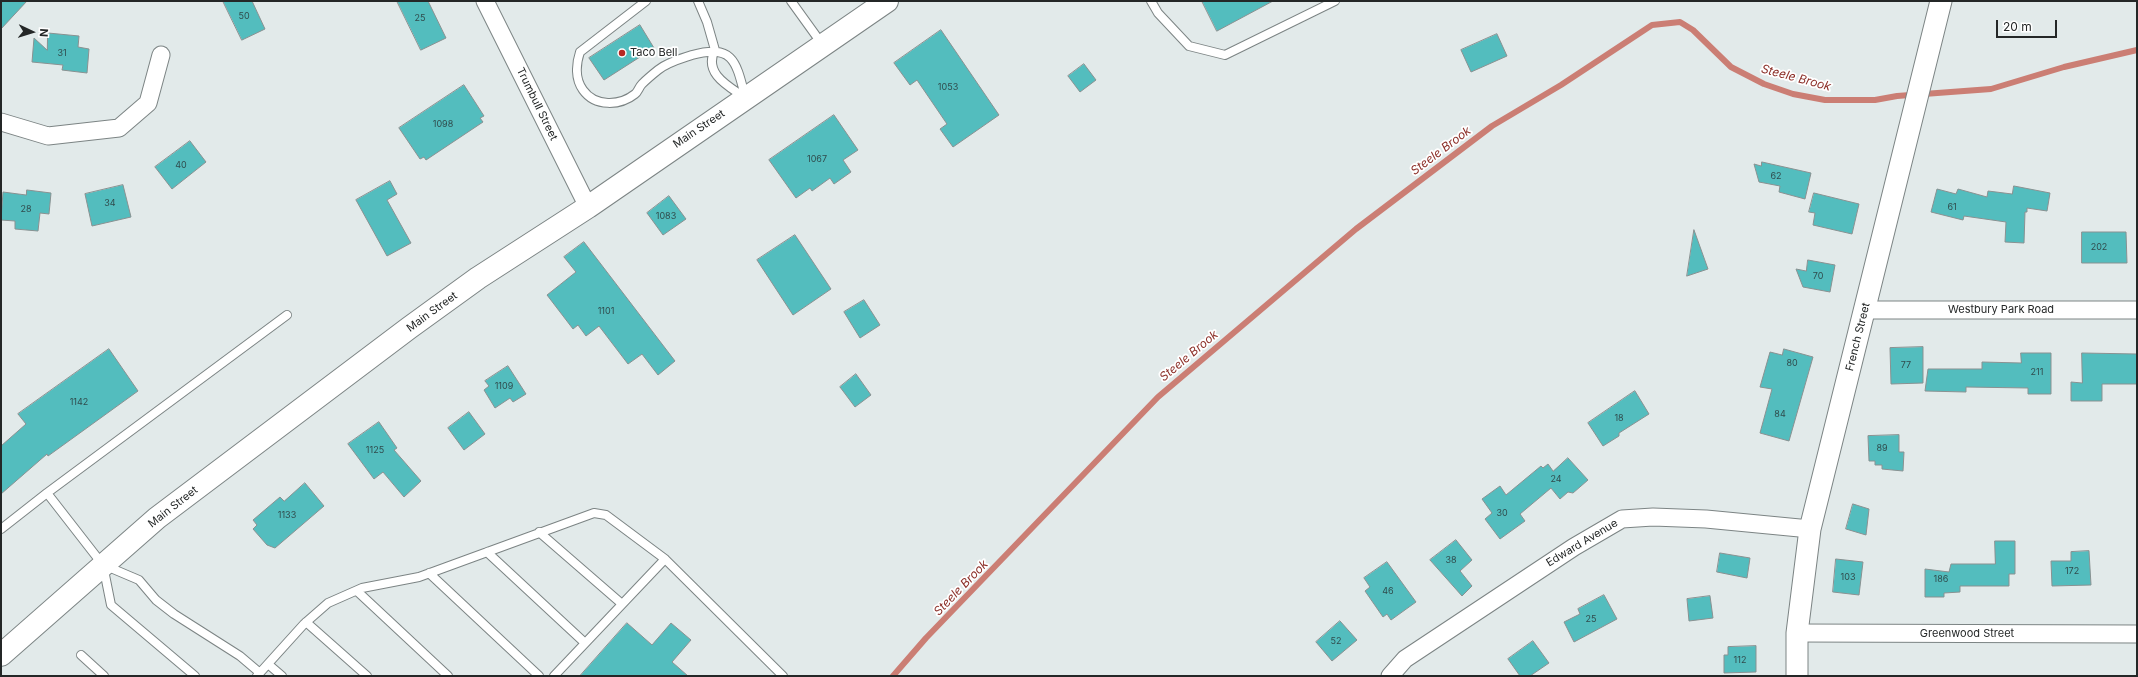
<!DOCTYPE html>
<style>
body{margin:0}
#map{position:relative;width:2138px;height:677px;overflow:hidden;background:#e2eaea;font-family:Inter,sans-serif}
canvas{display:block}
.frame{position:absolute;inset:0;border:2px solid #242727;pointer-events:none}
.north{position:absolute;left:12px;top:12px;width:40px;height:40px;-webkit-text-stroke:3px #fff;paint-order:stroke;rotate:94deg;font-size:11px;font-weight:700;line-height:16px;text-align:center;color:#242727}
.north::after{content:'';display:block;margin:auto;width:14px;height:18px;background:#242727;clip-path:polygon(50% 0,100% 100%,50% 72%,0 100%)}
.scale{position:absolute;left:1996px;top:20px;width:61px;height:18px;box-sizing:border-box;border:2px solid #242727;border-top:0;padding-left:5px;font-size:12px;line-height:14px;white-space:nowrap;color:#242727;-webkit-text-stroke:3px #fff;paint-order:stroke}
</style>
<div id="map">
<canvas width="2138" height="677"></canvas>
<div class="frame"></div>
<div class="north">N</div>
<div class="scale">20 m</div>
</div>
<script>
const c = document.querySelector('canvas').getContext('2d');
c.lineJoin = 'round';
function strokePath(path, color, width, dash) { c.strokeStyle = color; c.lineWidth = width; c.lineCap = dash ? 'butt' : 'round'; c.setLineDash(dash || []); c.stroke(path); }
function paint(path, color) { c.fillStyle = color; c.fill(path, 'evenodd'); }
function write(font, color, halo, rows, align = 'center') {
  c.font = font + ' Inter,sans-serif'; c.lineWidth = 3.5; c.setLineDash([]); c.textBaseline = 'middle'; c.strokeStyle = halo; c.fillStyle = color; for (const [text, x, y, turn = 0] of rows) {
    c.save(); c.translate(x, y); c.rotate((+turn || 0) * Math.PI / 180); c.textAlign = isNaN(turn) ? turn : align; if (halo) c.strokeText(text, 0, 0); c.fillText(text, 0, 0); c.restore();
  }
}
const stream = new Path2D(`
 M 893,676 L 926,638 L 1158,397 L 1356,229 L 1492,126 L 1561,85 L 1652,25 L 1680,22 L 1693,30 L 1731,67 L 1764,84 L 1793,94 L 1825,100 L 1875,100 L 1897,96 L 1991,89 L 2064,67 L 2137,50`);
const building = new Path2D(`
 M 1,1 L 27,1 L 1,29 Z
 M 223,1 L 252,1 L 265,29 L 242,40 Z
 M 397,1 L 428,1 L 446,38 L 421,50 Z
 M 1202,1 L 1273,1 L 1217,31 Z
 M 640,25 L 654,48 L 604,80 L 589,58 Z
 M 941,30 L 999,115 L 953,147 L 940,129 L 947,124 L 917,80 L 910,85 L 894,63 Z
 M 48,33 L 79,36 L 78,47 L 89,49 L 87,73 L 62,70 L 63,65 L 32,62 L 34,38 L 47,50 Z
 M 1497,34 L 1507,56 L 1471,72 L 1461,50 Z
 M 1084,64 L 1096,80 L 1080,92 L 1068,76 Z
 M 464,85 L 484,116 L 480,118 L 483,122 L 426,160 L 424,157 L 420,159 L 399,128 Z
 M 834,115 L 858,150 L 843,160 L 851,172 L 834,184 L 830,178 L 812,191 L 810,188 L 796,198 L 769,160 Z
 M 190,141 L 206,162 L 172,189 L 155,167 Z
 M 1762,162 L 1811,173 L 1805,199 L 1779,192 L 1780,186 L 1759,182 L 1754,164 L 1761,166 Z
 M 390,181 L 397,194 L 387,200 L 411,243 L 387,256 L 356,200 Z
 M 123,185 L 131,217 L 92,226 L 85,194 Z
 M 2014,186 L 2050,193 L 2047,211 L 2027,208 L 2027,212 L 2025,212 L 2024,243 L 2005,242 L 2006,222 L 1964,216 L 1963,220 L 1931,212 L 1937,189 L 1956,194 L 1958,189 L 1987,197 L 1988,191 L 2012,194 Z
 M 27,190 L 51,193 L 49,214 L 40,213 L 38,231 L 15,229 L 15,221 L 1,220 L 3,192 L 26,195 Z
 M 1814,193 L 1859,204 L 1852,234 L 1813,225 L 1815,213 L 1809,212 Z
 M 669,196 L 686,219 L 663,235 L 647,213 Z
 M 1694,230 L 1708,269 L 1687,276 Z
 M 2082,232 L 2126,232 L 2127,263 L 2082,263 Z
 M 795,235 L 831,289 L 793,315 L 757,260 Z
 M 584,242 L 675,361 L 658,375 L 642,354 L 628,364 L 599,326 L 586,336 L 578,325 L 573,329 L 547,295 L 576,272 L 564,257 Z
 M 1808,260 L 1835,265 L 1830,292 L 1803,287 L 1796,269 L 1806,271 Z
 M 864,300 L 880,325 L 860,338 L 844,312 Z
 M 1923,347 L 1923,383 L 1891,384 L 1890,348 Z
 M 109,349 L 138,391 L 48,456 L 47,454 L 1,494 L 1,446 L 26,424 L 18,414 Z
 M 1784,349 L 1813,357 L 1789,441 L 1760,433 L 1772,389 L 1760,387 L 1770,352 L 1782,355 Z
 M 2021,353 L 2051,353 L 2051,394 L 2028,394 L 2028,388 L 1966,387 L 1966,392 L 1925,391 L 1928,369 L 1982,369 L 1982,362 L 2021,363 Z
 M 2082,353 L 2137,354 L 2137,384 L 2102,384 L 2102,401 L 2071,401 L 2071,382 L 2082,383 Z
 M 508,366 L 526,394 L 513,402 L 510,398 L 495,408 L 484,390 L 489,386 L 485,381 Z
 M 856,374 L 871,395 L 855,407 L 840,387 Z
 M 1635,391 L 1649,414 L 1619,433 L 1619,436 L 1603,446 L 1588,423 Z
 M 469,412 L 485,434 L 464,450 L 448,428 Z
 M 379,422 L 397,448 L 394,450 L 421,481 L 404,497 L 383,472 L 374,479 L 348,444 Z
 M 1899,435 L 1899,452 L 1904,452 L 1903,471 L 1882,469 L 1882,465 L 1875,465 L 1875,461 L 1869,461 L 1868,436 Z
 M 1568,458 L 1588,480 L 1573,493 L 1568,492 L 1560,499 L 1551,488 L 1520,514 L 1525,521 L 1500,539 L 1485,519 L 1492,513 L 1482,499 L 1500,486 L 1506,495 L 1541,466 L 1543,468 L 1548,464 L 1553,471 Z
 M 305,483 L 324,506 L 275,548 L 267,545 L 253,529 L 257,525 L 253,520 L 280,497 L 284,501 Z
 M 1853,504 L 1869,509 L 1866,535 L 1846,529 Z
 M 1456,540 L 1472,560 L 1460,571 L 1472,586 L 1462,596 L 1430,560 Z
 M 1995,541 L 2015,541 L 2015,574 L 2009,574 L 2009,586 L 1960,586 L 1960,592 L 1944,593 L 1944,597 L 1925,597 L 1925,569 L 1949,572 L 1951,564 L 1995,564 Z
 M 2089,551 L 2091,585 L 2052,586 L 2051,561 L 2071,561 L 2071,552 Z
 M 1720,553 L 1750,558 L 1747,578 L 1717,572 Z
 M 1836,559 L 1863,562 L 1859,595 L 1833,592 Z
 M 1387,562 L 1416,602 L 1391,620 L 1387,614 L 1383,617 L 1365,591 L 1370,587 L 1364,578 Z
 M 1604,595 L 1617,619 L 1574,642 L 1564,622 L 1580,614 L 1578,609 Z
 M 1710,596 L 1713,618 L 1689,621 L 1687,599 Z
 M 1340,621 L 1357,640 L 1332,661 L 1316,642 Z
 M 627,623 L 652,645 L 671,623 L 691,640 L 672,662 L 688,676 L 580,676 Z
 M 1533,641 L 1549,663 L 1530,676 L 1520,676 L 1508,659 Z
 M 1756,646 L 1756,672 L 1724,673 L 1724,655 L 1728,655 L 1728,647 Z`);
const service = new Path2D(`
 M 646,1 L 580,52 C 576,64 575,79 583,90 C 595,107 620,106 635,94 C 638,92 639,87 642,84 C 647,79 653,74 658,70 C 668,62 680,59 692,55 C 733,44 736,61 745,96
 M 698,1 L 707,22 L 715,50 C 703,73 728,86 744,97
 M 791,1 L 822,44
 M 1151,1 L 1158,13 L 1189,46 L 1225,55 L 1335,1
 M 47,493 L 103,565 L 111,605 L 195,676
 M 1,529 L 47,493 L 287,315
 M 539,532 L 622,604
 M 487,552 L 585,643
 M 106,566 L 139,580 L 156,600 L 174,614 L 240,656 L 260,673
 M 429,573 L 539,676
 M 357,591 L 448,676
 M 306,622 L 367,676
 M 81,655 L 104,676
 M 268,664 L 282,676
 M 257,676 L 304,624 L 328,603 L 362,588 L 419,577 L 594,513 L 606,515 L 665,559 L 783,676
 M 554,676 L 665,559`);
const minor = new Path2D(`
 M 485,1 L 588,207
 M 1,122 L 48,136 L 119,128 L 148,103 L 161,55
 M 1865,310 L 2137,310
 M 1797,633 L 2137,634
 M 1390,676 L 1405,659 L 1574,547 L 1622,519 L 1653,517 L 1706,519 L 1810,529`);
const tertiary = new Path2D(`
 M 1797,676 L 1797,633 L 1810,529 L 1941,1`);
const primary = new Path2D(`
 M 1,655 L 157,518 L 409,328 L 478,278 L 588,207 L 887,1`);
const markers = [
 [622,53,4,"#b72824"]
];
const numberNames = [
 ["50",244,16],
 ["25",420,18],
 ["31",62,53],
 ["1053",948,87],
 ["1098",443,124],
 ["1067",817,159],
 ["40",181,165],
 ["62",1776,176],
 ["34",110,203],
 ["61",1952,207],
 ["28",26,209],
 ["1083",666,216],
 ["202",2099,247],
 ["70",1818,276],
 ["1101",606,311],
 ["80",1792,363],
 ["77",1906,365],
 ["211",2037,372],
 ["1109",504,386],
 ["1142",79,402],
 ["84",1780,414],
 ["18",1619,418],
 ["89",1882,448],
 ["1125",375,450],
 ["24",1556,479],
 ["30",1502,513],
 ["1133",287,515],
 ["38",1451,560],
 ["172",2072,571],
 ["103",1848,577],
 ["186",1941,579],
 ["46",1388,591],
 ["25",1591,619],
 ["52",1336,641],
 ["112",1740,660]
];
const poiNames = [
 ["Taco Bell",630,53]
];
const streetNames = [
 ["Trumbull Street",537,104,64],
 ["Main Street",699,129,-34],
 ["Westbury Park Road",2001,310],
 ["Main Street",432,312,-36],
 ["French Street",1858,337,-76],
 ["Main Street",173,507,-38],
 ["Edward Avenue",1582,543,-31],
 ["Greenwood Street",1967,634]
];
const waterNames = [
 ["Steele Brook",1796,78,15],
 ["Steele Brook",1441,151,-37],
 ["Steele Brook",1189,356,-40],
 ["Steele Brook",961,588,-46]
];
strokePath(stream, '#cb7e74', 6);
paint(building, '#53bdbe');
strokePath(building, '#899191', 1);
strokePath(service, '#7c8484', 10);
strokePath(minor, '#7c8484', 19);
strokePath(tertiary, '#7c8484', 23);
strokePath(primary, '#7c8484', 24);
strokePath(service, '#fff', 8);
strokePath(minor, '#fff', 17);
strokePath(tertiary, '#fff', 21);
strokePath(primary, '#fff', 22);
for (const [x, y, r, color] of markers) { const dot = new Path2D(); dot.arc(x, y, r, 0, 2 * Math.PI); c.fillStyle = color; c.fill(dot); strokePath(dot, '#fff', 1.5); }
write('9px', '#304c4d', null, numberNames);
write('11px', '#242727', '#fff', poiNames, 'left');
write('11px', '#242727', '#fff', streetNames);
write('italic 12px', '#8c2f28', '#fff', waterNames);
</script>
